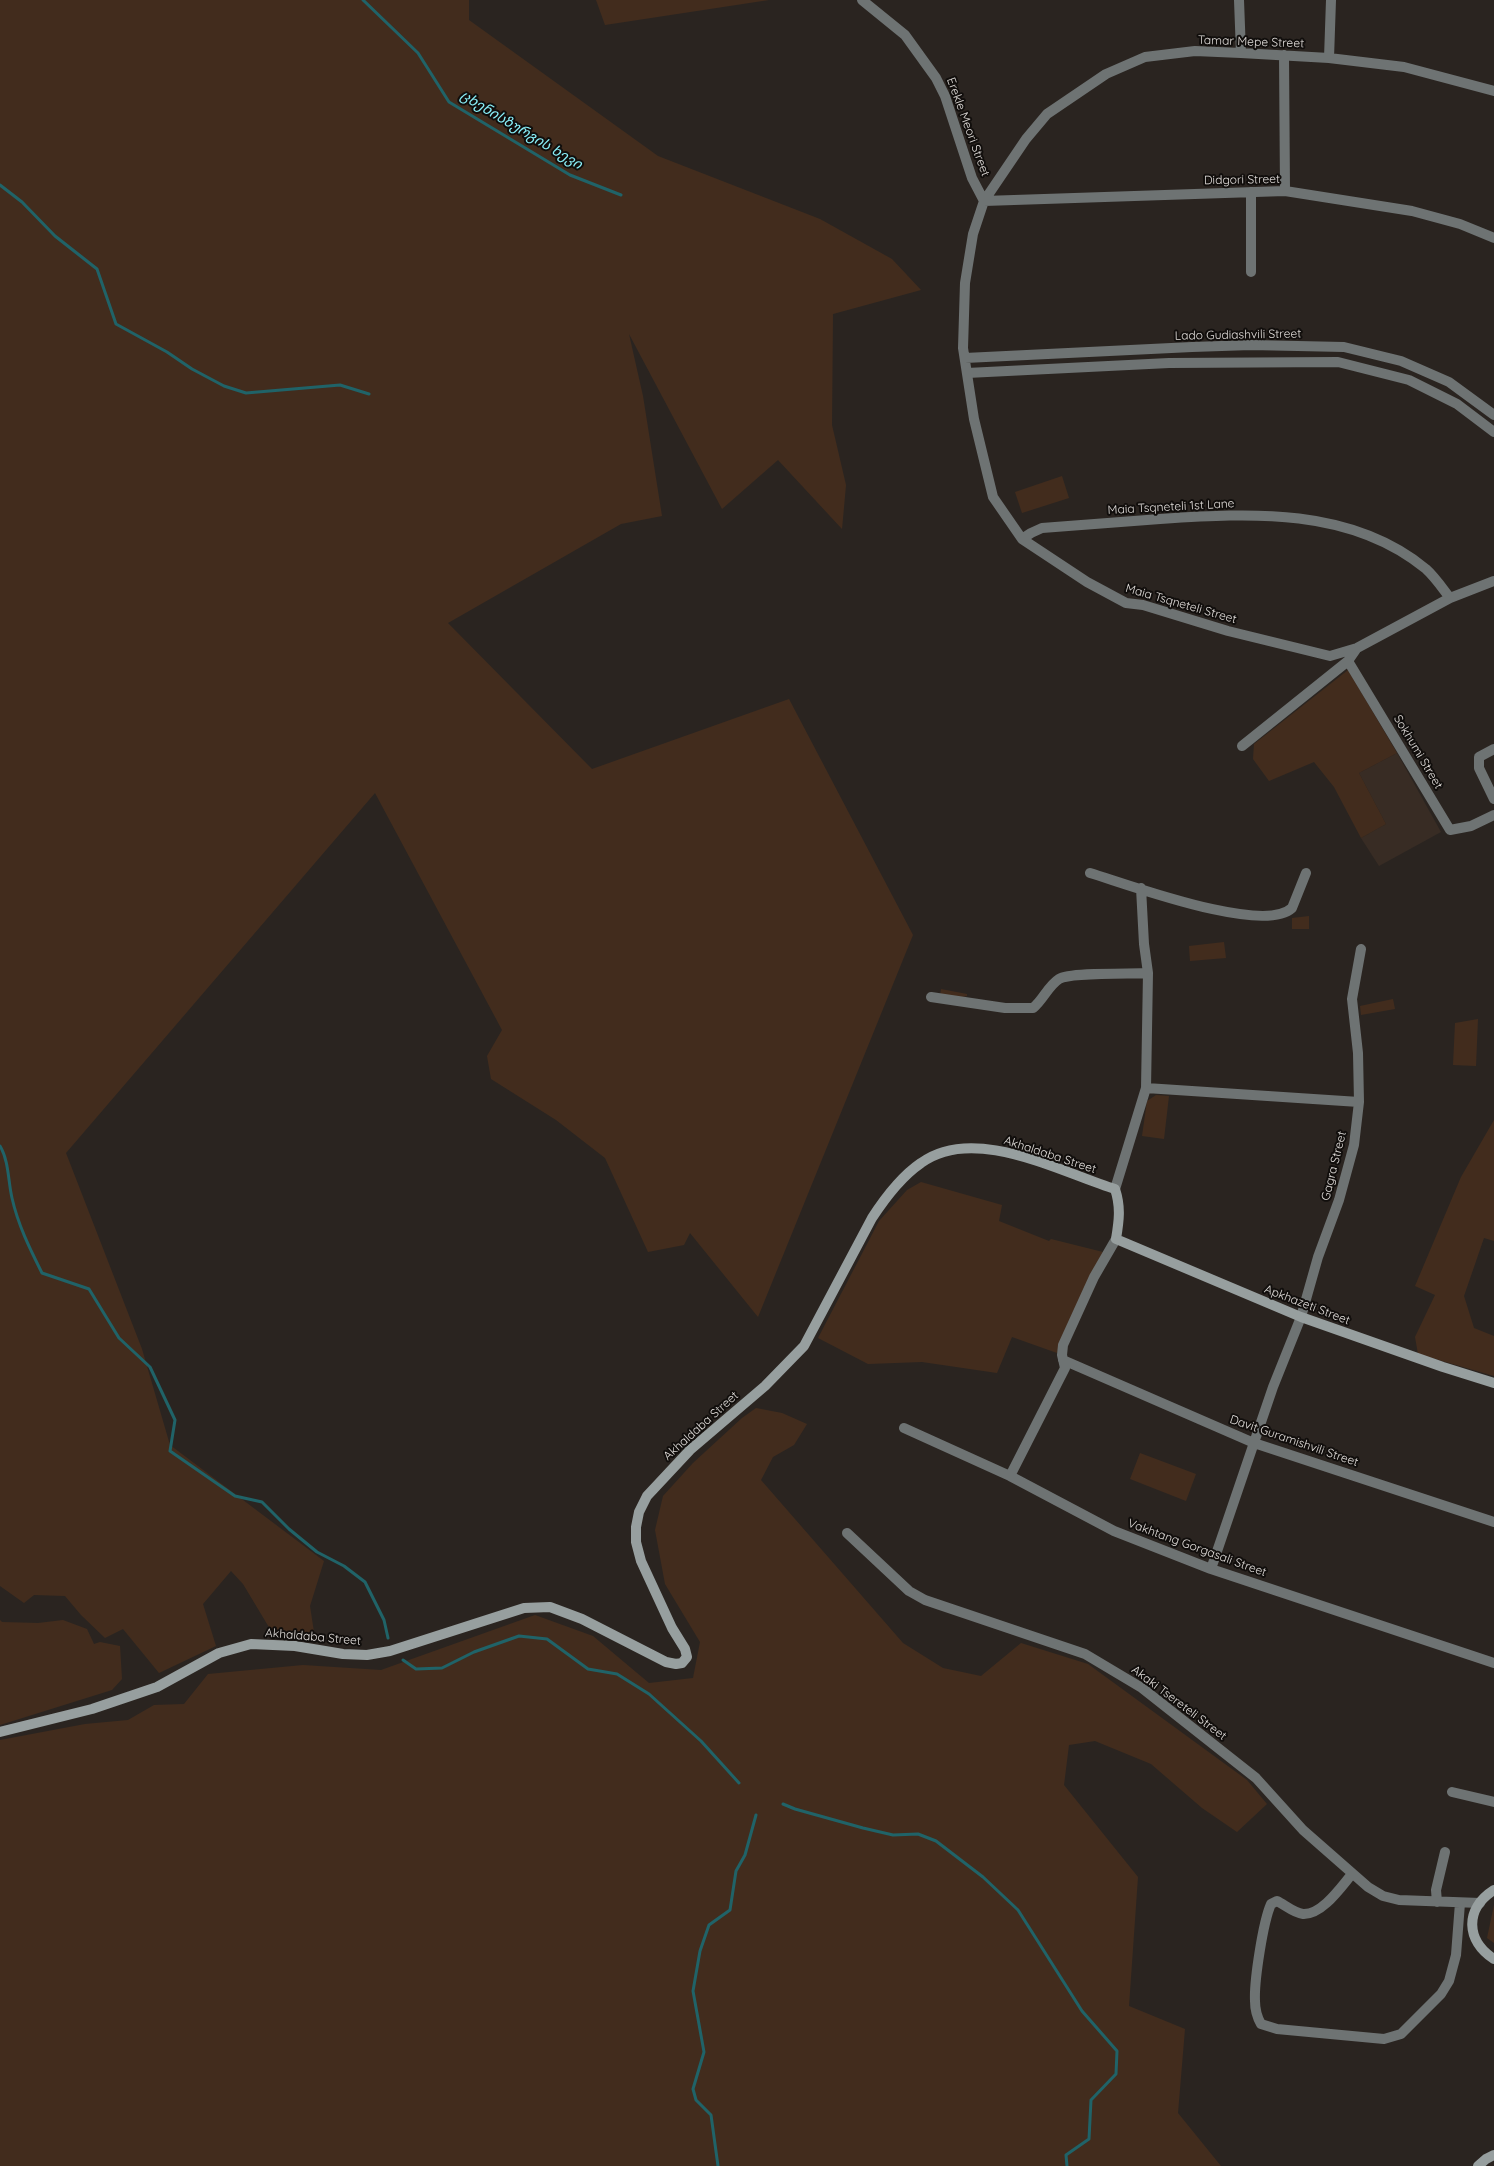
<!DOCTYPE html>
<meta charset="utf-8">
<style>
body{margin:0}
canvas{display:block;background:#2a2420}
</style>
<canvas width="1494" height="2166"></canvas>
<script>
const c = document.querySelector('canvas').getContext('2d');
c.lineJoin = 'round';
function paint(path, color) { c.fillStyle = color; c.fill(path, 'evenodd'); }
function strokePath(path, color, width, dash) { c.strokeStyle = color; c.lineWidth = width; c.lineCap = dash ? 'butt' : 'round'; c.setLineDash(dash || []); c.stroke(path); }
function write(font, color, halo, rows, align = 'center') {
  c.font = font + ' Quicksand,"Noto Sans Georgian",sans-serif'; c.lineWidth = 4; c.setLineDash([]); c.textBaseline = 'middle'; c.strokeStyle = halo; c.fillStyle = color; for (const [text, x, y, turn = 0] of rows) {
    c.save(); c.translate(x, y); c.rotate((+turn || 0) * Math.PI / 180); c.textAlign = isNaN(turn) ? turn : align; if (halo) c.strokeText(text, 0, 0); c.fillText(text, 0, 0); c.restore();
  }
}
const built = new Path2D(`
 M 1397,753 L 1441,832 L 1379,866 L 1361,838 L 1386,824 L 1359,773 Z`);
const green = new Path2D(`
 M 0,0 L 469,0 L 469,20 L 658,156 L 820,219 L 892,259 L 921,290 L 833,314 L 832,425 L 846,485 L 842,529 L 778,460 L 722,509 L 629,334 L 643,396 L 662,516 L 621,524 L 448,623 L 592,769 L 789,699 L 913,935 L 758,1317 L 690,1233 L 684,1245 L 648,1252 L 605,1158 L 556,1120 L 491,1079 L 487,1056 L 502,1030 L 375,793 L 66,1153 L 142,1349 L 170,1445 L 324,1561 L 310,1606 L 315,1639 L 273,1634 L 243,1584 L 231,1571 L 203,1604 L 216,1646 L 159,1673 L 123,1629 L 105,1638 L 81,1615 L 65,1596 L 34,1595 L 24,1603 L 0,1586 Z
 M 596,0 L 769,0 L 605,25 Z
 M 1062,476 L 1069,498 L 1022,513 L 1015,492 Z
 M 1348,670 L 1397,753 L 1359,773 L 1386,824 L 1361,838 L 1334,787 L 1314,762 L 1269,781 L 1253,759 L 1254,744 Z
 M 1309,916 L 1309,929 L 1292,929 L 1292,918 Z
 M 1224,942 L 1226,958 L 1190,961 L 1189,946 Z
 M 941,989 L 967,994 L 967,996 L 953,999 L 940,996 Z
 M 1393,999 L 1395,1009 L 1361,1015 L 1360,1006 Z
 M 1478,1019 L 1476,1066 L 1453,1065 L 1455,1023 Z
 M 1156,1095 L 1169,1096 L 1164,1139 L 1142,1136 L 1147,1101 Z
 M 1494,1120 L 1494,1241 L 1484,1238 L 1464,1296 L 1474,1328 L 1494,1336 L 1494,1376 L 1418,1354 L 1415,1337 L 1435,1295 L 1415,1286 L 1461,1177 Z
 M 921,1182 L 1002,1205 L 999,1221 L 1049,1241 L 1051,1239 L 1103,1252 L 1057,1353 L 1012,1337 L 997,1373 L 922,1362 L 868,1364 L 818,1338 L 879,1221 L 907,1190 Z
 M 756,1408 L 782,1413 L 807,1424 L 794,1445 L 773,1457 L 761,1480 L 903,1643 L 943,1668 L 981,1676 L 1021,1643 L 1088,1664 L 1247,1780 L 1267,1804 L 1237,1832 L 1202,1808 L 1151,1764 L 1095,1741 L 1069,1745 L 1064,1785 L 1138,1877 L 1129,2006 L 1185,2029 L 1178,2113 L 1221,2166 L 0,2166 L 0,1740 L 85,1724 L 128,1720 L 154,1705 L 184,1704 L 208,1674 L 303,1665 L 381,1670 L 535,1615 L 593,1636 L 649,1683 L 693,1678 L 700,1642 L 665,1584 L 655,1530 L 663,1496 L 693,1463 L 742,1418 Z
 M 1140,1453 L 1196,1474 L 1186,1501 L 1130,1479 Z
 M 0,1620 L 2,1622 L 38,1623 L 63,1620 L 87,1629 L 94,1644 L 100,1642 L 120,1646 L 122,1679 L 112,1690 L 0,1725 Z
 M 1494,1905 L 1494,1943 L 1487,1938 Z`);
const stream = new Path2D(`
 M 363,0 L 418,53 L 449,102 L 570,175 L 621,195
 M 0,185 L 22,202 L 55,236 L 97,269 L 116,324 L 167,352 L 192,369 L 224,386 L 246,393 L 340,385 L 369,394
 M 0,1146 C 9,1161 8,1181 12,1198 C 18,1225 30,1249 42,1273 L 89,1289 L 119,1338 L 150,1367 L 175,1420 L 170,1451 L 235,1496 L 262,1502 L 289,1529 L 317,1552 L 344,1566 L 365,1582 L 384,1620 L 388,1638
 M 403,1660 L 416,1669 L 442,1668 L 474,1652 L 519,1636 L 547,1639 L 588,1669 L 617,1674 L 649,1694 L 701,1741 L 739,1783
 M 783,1804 L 795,1809 L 863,1828 L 893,1835 L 918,1834 L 936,1841 L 983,1877 L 1018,1910 L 1082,2011 L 1117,2051 L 1116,2074 L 1091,2100 L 1089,2139 L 1066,2155 L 1067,2166
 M 718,2166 L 711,2115 L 696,2100 L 693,2089 L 704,2052 L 693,1991 L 700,1951 L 709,1925 L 730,1910 L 736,1871 L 745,1855 L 756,1815`);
const street = new Path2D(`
 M 862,0 L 905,35 L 936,78 L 945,96 L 972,178 L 984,201 L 1285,191 L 1412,211 L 1460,224 L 1494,238
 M 1239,0 L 1241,53
 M 1284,55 L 1285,191
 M 1329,58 L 1331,0
 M 1494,91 L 1404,67 L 1329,58 L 1241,53 L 1195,51 L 1145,57 L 1106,74 L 1047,114 L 1026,139 L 984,201 L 973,234 L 965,283 L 963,348 L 974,419 L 993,497 L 1022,539 L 1087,582 L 1126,603 L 1143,605 L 1228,631 L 1330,656 L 1357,648 L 1450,598 L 1494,581
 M 1251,272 L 1251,192
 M 965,358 L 1192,347 L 1251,345 L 1344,347 L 1401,361 L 1449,382 L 1494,415
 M 967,373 L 1169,363 L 1338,362 L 1409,380 L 1457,404 L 1494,432
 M 1022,539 L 1031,533 L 1042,528 C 1081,525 1120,522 1160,519 C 1251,513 1351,507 1426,569 C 1435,577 1443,589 1450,598
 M 1357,648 L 1348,661 L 1450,830 L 1471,826 L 1494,815
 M 1242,746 L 1348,661
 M 1494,749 L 1479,757 L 1479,768 L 1494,799
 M 1090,873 C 1127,884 1263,935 1292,908 L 1306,873
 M 931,997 L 1005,1008 L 1033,1008 C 1043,1000 1048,986 1059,979 C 1070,972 1131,974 1148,973
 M 1146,1088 L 1359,1102 L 1354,1145 L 1339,1200 L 1318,1257 L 1301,1317 L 1273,1387 L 1211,1569
 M 1359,1102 L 1358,1053 L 1352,999 L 1361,949
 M 1115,1189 L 1146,1088 L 1148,973 L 1144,944 L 1141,888
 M 1063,1360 L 1254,1443 L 1494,1522
 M 904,1428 L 1010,1476 L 1114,1531 L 1211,1569 L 1494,1663
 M 1010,1476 L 1065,1368 L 1062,1355 L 1063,1345 L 1094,1277 L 1116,1239
 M 847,1533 L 909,1591 L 925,1600 L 1085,1654 L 1142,1688 L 1256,1778 L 1303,1830 L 1368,1887 L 1383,1896 L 1399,1900 L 1480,1903
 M 1452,1792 L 1494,1802
 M 1352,1874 C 1341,1887 1322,1915 1303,1914 C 1294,1913 1285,1905 1277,1901 L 1271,1904 C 1263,1922 1254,1981 1255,2001 C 1255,2009 1257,2017 1261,2024 L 1277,2029 L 1384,2039 L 1401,2034 L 1441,1994 L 1449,1981 L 1456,1955 L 1460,1903
 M 1437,1902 L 1436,1890 L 1445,1852`);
const secondary = new Path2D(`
 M 0,1732 L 92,1709 L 157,1687 L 219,1653 L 251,1644 L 295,1646 L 343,1654 L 367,1655 L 390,1651 L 524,1608 L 550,1607 L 582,1619 L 666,1662 L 676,1664 L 682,1663 L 687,1657 L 685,1649 L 672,1628 L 641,1561 L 636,1542 L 636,1527 L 639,1512 L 647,1496 L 690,1450 L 765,1386 L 804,1346 L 872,1218 C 885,1198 902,1176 921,1163 C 974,1124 1060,1172 1115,1189 C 1121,1207 1119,1221 1116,1239 L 1301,1317 L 1443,1367 L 1494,1383
 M 1494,1890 C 1464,1909 1466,1941 1494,1959
 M 1478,2166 L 1486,2159 L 1494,2155`);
const streetNames = [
 ["Tamar Mepe Street",1251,42,2],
 ["Erekle Meori Street",968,127,70],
 ["Didgori Street",1242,180,-1],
 ["Lado Gudiashvili Street",1238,335,-1],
 ["Maia Tsqneteli 1st Lane",1171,507,-3],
 ["Maia Tsqneteli Street",1181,604,16],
 ["Sokhumi Street",1418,752,59],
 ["Akhaldaba Street",1050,1155,18],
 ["Gagra Street",1334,1166,-76],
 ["Apkhazeti Street",1307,1305,21],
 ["Akhaldaba Street",701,1426,-42],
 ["Davit Guramishvili Street",1294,1441,19],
 ["Vakhtang Gorgasali Street",1197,1548,20],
 ["Akhaldaba Street",313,1637,5],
 ["Akaki Tsereteli Street",1179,1703,37]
];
const waterNames = [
 ["ცხენისზურგის ხევი",521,130,31]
];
paint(built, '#382c24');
paint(green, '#422c1d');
strokePath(stream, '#206368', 3);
strokePath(street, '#6e7373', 10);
strokePath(secondary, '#979f9f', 10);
write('12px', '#e1ddda', '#110e0c', streetNames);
write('italic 14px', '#8af0f9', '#110e0c', waterNames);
</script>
